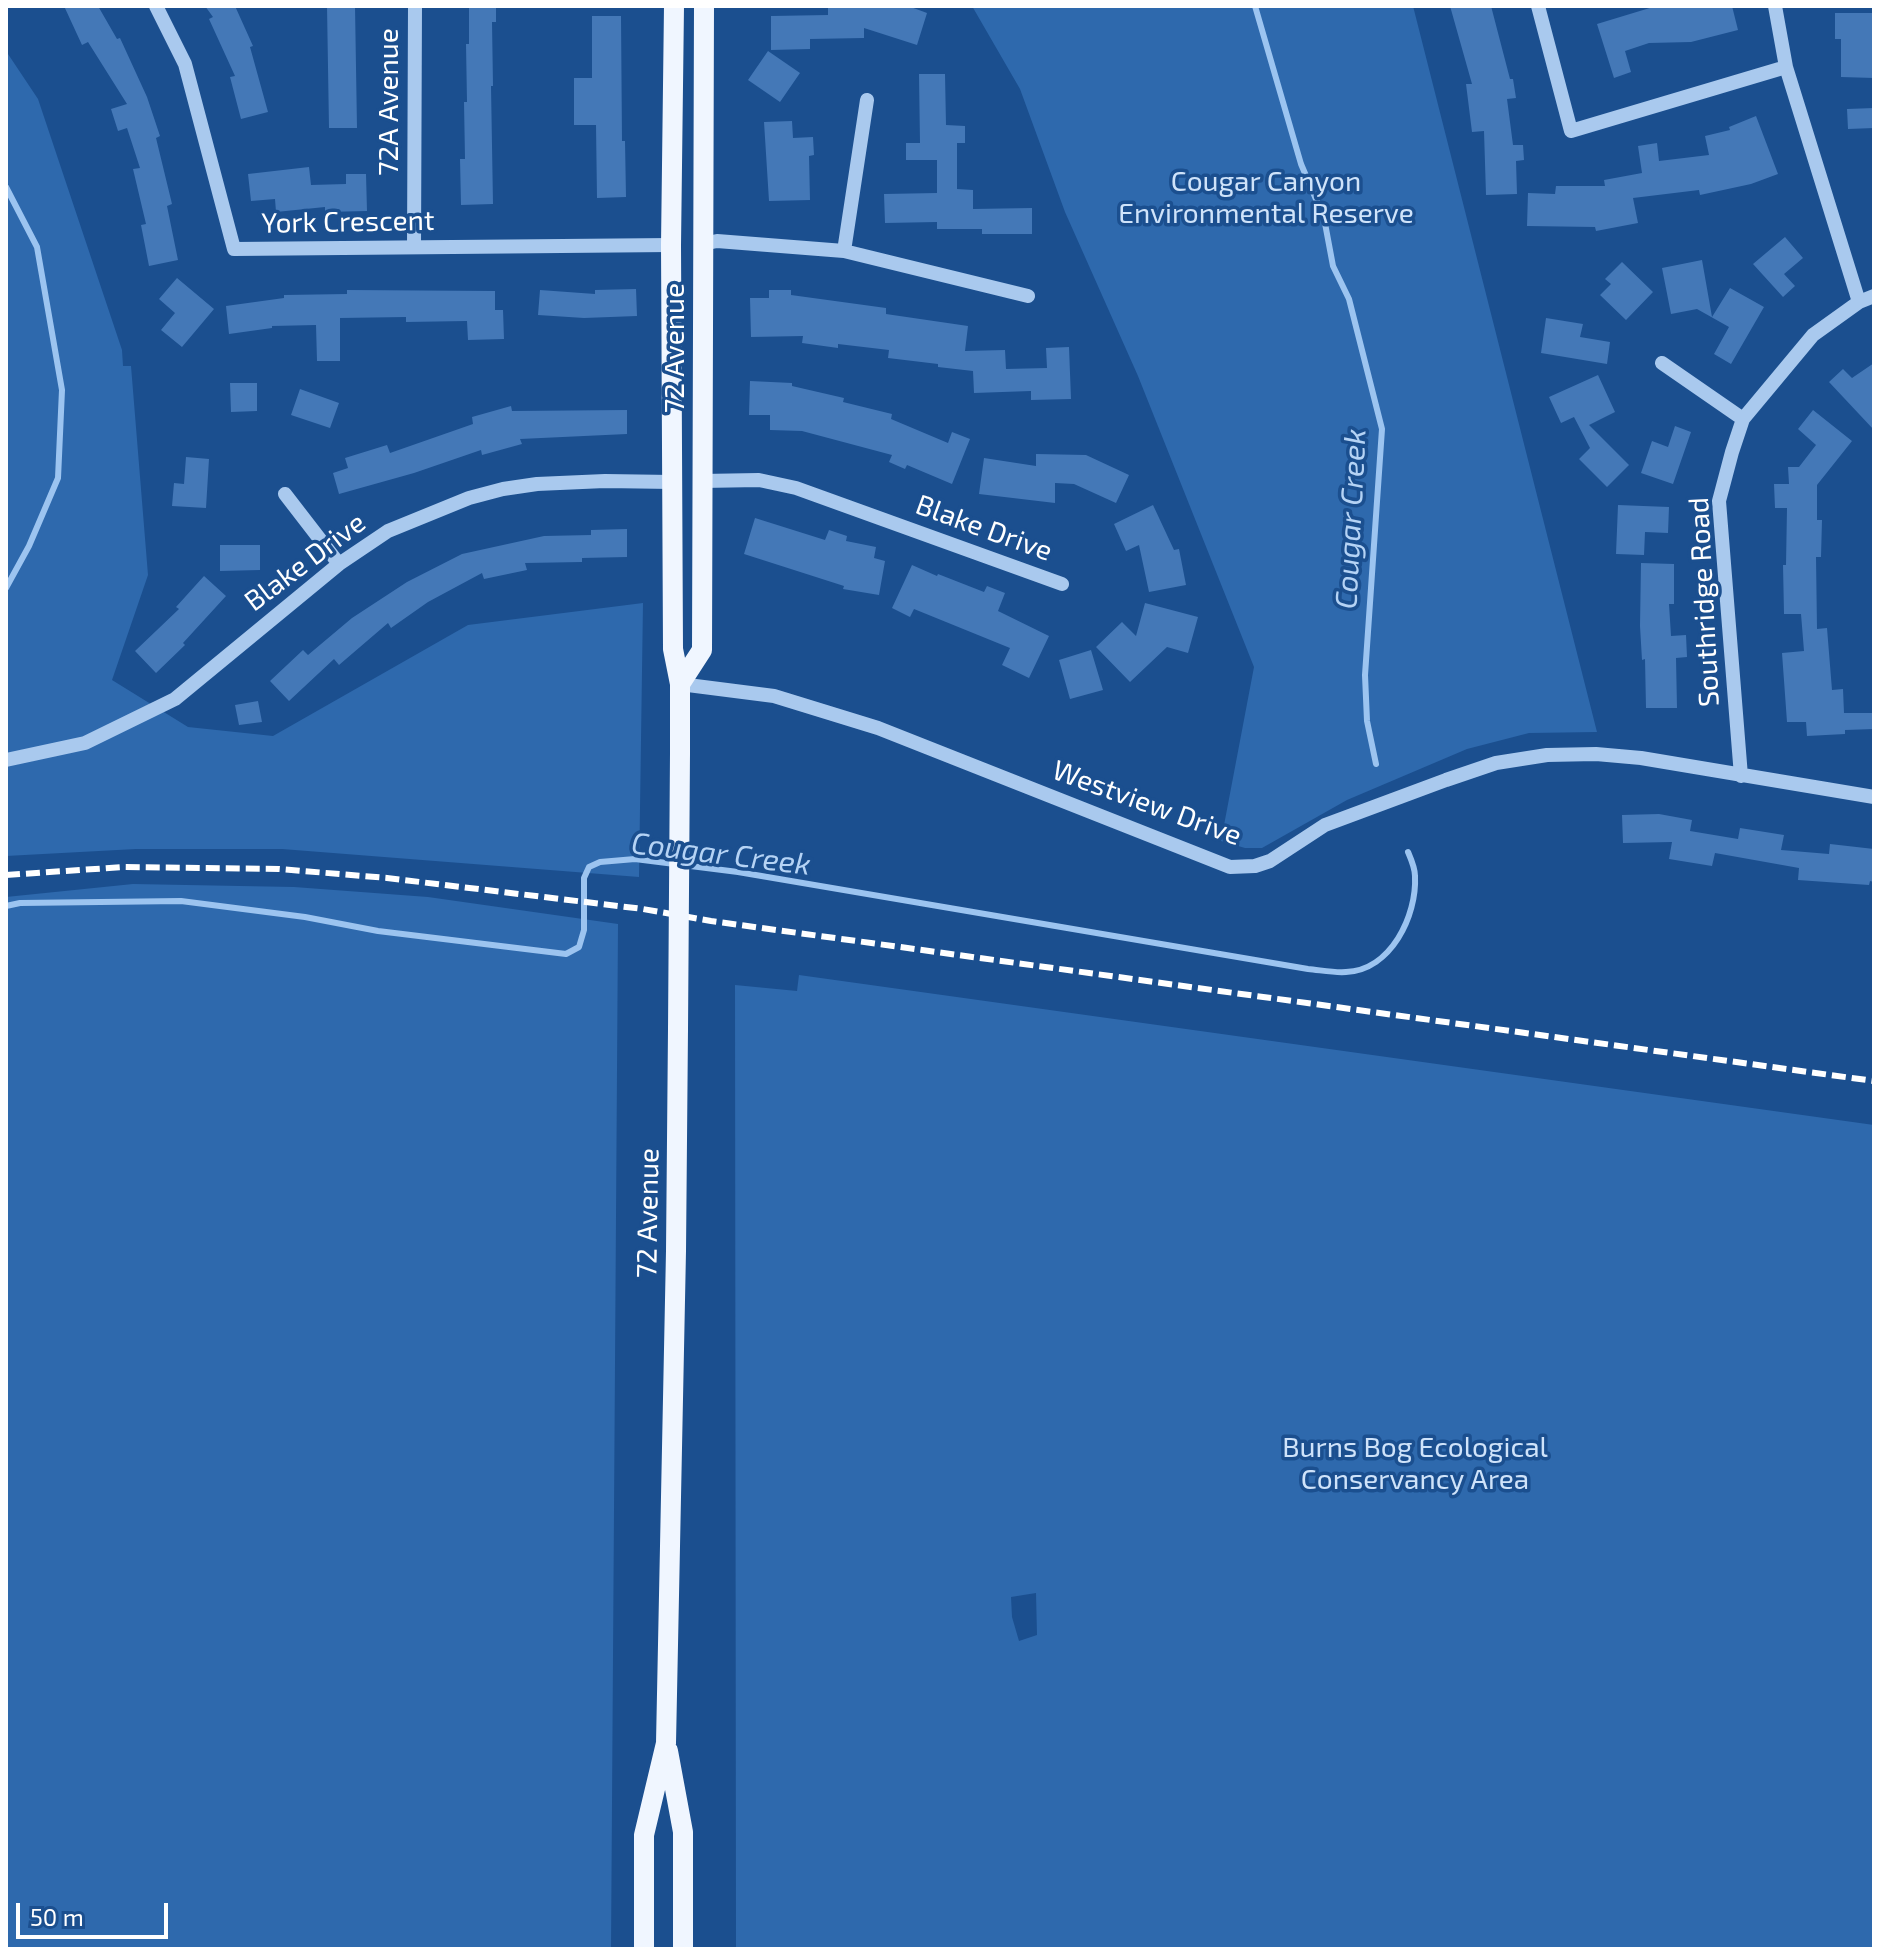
<!DOCTYPE html>
<style>
body{margin:0}
#map{position:relative;width:1880px;height:1955px;overflow:hidden;background:#1b4f8f;font-family:"Exo 2",sans-serif}
canvas{display:block}
.frame{position:absolute;inset:0;border:8px solid #fff;pointer-events:none}
.scale{position:absolute;left:16px;top:1903px;width:152px;height:36px;box-sizing:border-box;border:4px solid #fff;border-top:0;padding-left:10px;font-size:24px;line-height:28px;white-space:nowrap;color:#fff;-webkit-text-stroke:6px #1b4f8f;paint-order:stroke}
</style>
<div id="map">
<canvas width="1880" height="1955"></canvas>
<div class="frame"></div>
<div class="scale">50 m</div>
</div>
<script>
const c = document.querySelector('canvas').getContext('2d');
c.lineJoin = 'round';
function paint(path, color) { c.fillStyle = color; c.fill(path, 'evenodd'); }
function strokePath(path, color, width, dash) { c.strokeStyle = color; c.lineWidth = width; c.lineCap = dash ? 'butt' : 'round'; c.setLineDash(dash || []); c.stroke(path); }
function write(font, color, halo, rows, align = 'center') {
  c.font = font + ' "Exo 2",sans-serif'; c.lineWidth = 7; c.setLineDash([]); c.textBaseline = 'middle'; c.strokeStyle = halo; c.fillStyle = color; for (const [text, x, y, turn = 0] of rows) {
    c.save(); c.translate(x, y); c.rotate((+turn || 0) * Math.PI / 180); c.textAlign = isNaN(turn) ? turn : align; if (halo) c.strokeText(text, 0, 0); c.fillText(text, 0, 0); c.restore();
  }
}
const green = new Path2D(`
 M 972,6 L 1413,6 L 1597,732 L 1529,733 L 1467,749 L 1347,800 L 1262,848 L 1245,848 L 1221,841 L 1254,667 L 1138,376 L 1065,212 L 1020,89 Z
 M 6,51 L 38,99 L 122,350 L 123,366 L 131,366 L 148,575 L 112,680 L 188,727 L 273,736 L 468,625 L 643,603 L 639,877 L 282,849 L 136,849 L 6,856 Z
 M 133,884 L 294,887 L 428,897 L 618,924 L 611,1949 L 6,1949 L 6,897 Z
 M 799,975 L 1874,1125 L 1874,1949 L 736,1949 L 735,985 L 797,991 ZM 1036,1593 L 1037,1635 L 1019,1641 L 1012,1617 L 1011,1597 Z`);
const stream = new Path2D(`
 M 1255,6 L 1301,164 L 1324,218 L 1333,266 L 1349,299 L 1382,429 L 1365,675 L 1367,721 L 1376,764
 M 6,187 L 37,247 L 62,390 L 58,478 L 29,546 L 6,588
 M 6,906 L 20,903 L 181,901 L 305,917 L 378,931 L 566,954 L 579,947 L 584,930 L 584,878 L 589,867 L 600,862 L 635,859 L 738,872 L 1308,969 C 1320,970 1334,973 1346,972 C 1391,970 1417,916 1415,876 C 1415,868 1411,859 1408,852`);
const building = new Path2D(`
 M 64,6 L 98,6 L 117,39 L 120,38 L 147,97 L 160,136 L 156,138 L 172,204 L 167,206 L 178,260 L 149,266 L 141,225 L 146,224 L 133,169 L 140,168 L 127,128 L 118,131 L 111,109 L 127,104 L 88,42 L 82,45 Z
 M 205,6 L 235,6 L 253,46 L 250,47 L 268,112 L 241,119 L 230,77 L 235,76 L 209,19 L 213,17 Z
 M 327,6 L 355,6 L 357,128 L 329,128 Z
 M 469,6 L 496,6 L 496,22 L 492,22 L 493,86 L 491,86 L 493,204 L 461,205 L 460,159 L 465,159 L 464,102 L 467,102 L 466,44 L 469,44 Z
 M 828,6 L 908,6 L 927,13 L 917,45 L 864,28 L 864,38 L 810,39 L 810,49 L 771,50 L 771,16 L 828,15 Z
 M 1450,6 L 1491,6 L 1510,79 L 1513,79 L 1516,98 L 1507,99 L 1513,145 L 1523,145 L 1524,160 L 1516,161 L 1517,194 L 1486,195 L 1484,131 L 1472,132 L 1466,84 L 1472,84 Z
 M 1732,6 L 1738,30 L 1691,42 L 1649,43 L 1625,51 L 1631,72 L 1614,78 L 1597,24 L 1653,7 Z
 M 1835,13 L 1874,13 L 1874,78 L 1841,77 L 1841,39 L 1835,39 Z
 M 592,16 L 621,16 L 622,141 L 625,141 L 626,197 L 597,198 L 596,125 L 574,125 L 574,78 L 592,78 Z
 M 768,51 L 800,73 L 780,102 L 748,80 Z
 M 919,74 L 945,74 L 946,125 L 965,126 L 965,143 L 957,143 L 957,189 L 973,190 L 973,209 L 1032,208 L 1032,234 L 982,234 L 982,229 L 937,229 L 937,222 L 885,223 L 884,194 L 937,193 L 937,160 L 906,160 L 906,143 L 920,143 Z
 M 1874,108 L 1874,128 L 1848,129 L 1847,109 Z
 M 1756,116 L 1778,174 L 1751,184 L 1700,195 L 1699,190 L 1633,198 L 1638,223 L 1596,231 L 1595,227 L 1527,226 L 1528,193 L 1555,194 L 1556,186 L 1605,186 L 1604,180 L 1642,173 L 1638,146 L 1657,143 L 1659,161 L 1709,155 L 1705,136 L 1730,130 L 1729,127 Z
 M 792,121 L 793,138 L 813,137 L 814,155 L 809,156 L 810,200 L 769,201 L 764,122 Z
 M 309,167 L 311,185 L 346,184 L 346,174 L 366,174 L 367,211 L 325,212 L 325,207 L 276,212 L 275,199 L 251,201 L 248,174 Z
 M 1785,237 L 1803,258 L 1784,274 L 1795,286 L 1783,297 L 1753,264 Z
 M 1702,260 L 1712,317 L 1730,288 L 1764,307 L 1731,364 L 1714,354 L 1729,327 L 1697,309 L 1671,314 L 1662,268 Z
 M 1622,262 L 1653,292 L 1626,320 L 1600,295 L 1611,284 L 1605,279 Z
 M 177,278 L 214,309 L 182,347 L 161,330 L 175,313 L 159,299 Z
 M 636,289 L 637,316 L 584,318 L 538,315 L 540,290 L 595,294 L 595,290 Z
 M 347,290 L 495,291 L 495,310 L 503,310 L 504,339 L 468,340 L 467,321 L 406,322 L 406,317 L 340,318 L 340,361 L 317,361 L 316,325 L 272,326 L 272,328 L 229,334 L 226,306 L 284,298 L 284,295 L 347,294 Z
 M 769,290 L 791,290 L 791,295 L 886,308 L 886,314 L 968,326 L 965,351 L 1005,350 L 1006,369 L 1047,368 L 1046,348 L 1069,347 L 1071,399 L 1031,400 L 1031,391 L 974,393 L 973,371 L 938,367 L 938,364 L 888,358 L 889,350 L 838,344 L 838,348 L 802,343 L 803,336 L 751,337 L 750,298 L 769,298 Z
 M 1546,318 L 1583,324 L 1580,337 L 1610,342 L 1607,364 L 1541,353 Z
 M 1874,363 L 1874,430 L 1829,382 L 1843,369 L 1852,378 Z
 M 1598,375 L 1615,412 L 1589,425 L 1629,465 L 1607,487 L 1579,459 L 1590,448 L 1574,417 L 1561,423 L 1549,397 Z
 M 750,381 L 792,383 L 792,386 L 844,398 L 843,402 L 892,414 L 891,419 L 948,443 L 952,432 L 970,439 L 952,484 L 907,465 L 905,469 L 889,462 L 892,455 L 802,431 L 770,430 L 770,415 L 749,415 Z
 M 230,383 L 257,383 L 257,411 L 231,412 Z
 M 300,389 L 339,403 L 330,428 L 291,415 Z
 M 511,406 L 512,411 L 627,410 L 627,434 L 520,439 L 522,444 L 482,455 L 481,450 L 414,473 L 339,494 L 333,473 L 348,468 L 345,458 L 387,445 L 390,453 L 473,424 L 472,417 Z
 M 1813,410 L 1852,441 L 1817,485 L 1817,520 L 1822,520 L 1821,557 L 1816,557 L 1817,629 L 1827,628 L 1832,690 L 1843,689 L 1844,713 L 1874,713 L 1874,729 L 1845,730 L 1845,734 L 1807,736 L 1806,722 L 1787,722 L 1782,653 L 1804,651 L 1801,614 L 1784,614 L 1783,565 L 1786,565 L 1787,508 L 1775,508 L 1774,484 L 1789,484 L 1788,467 L 1799,467 L 1816,445 L 1798,429 Z
 M 1675,426 L 1691,432 L 1673,484 L 1641,473 L 1652,441 L 1668,447 Z
 M 1036,454 L 1086,455 L 1129,475 L 1116,503 L 1074,484 L 1055,483 L 1055,503 L 979,494 L 984,458 L 1036,466 Z
 M 186,457 L 209,459 L 206,508 L 172,506 L 174,483 L 184,484 Z
 M 1153,505 L 1174,550 L 1179,549 L 1186,585 L 1149,592 L 1139,545 L 1126,551 L 1114,524 Z
 M 1618,505 L 1669,507 L 1668,533 L 1645,532 L 1644,555 L 1616,554 Z
 M 755,518 L 825,540 L 829,530 L 847,536 L 846,541 L 876,547 L 874,558 L 885,561 L 879,595 L 843,589 L 844,586 L 744,554 Z
 M 627,529 L 627,557 L 582,558 L 582,562 L 525,563 L 527,570 L 484,579 L 482,573 L 428,602 L 391,628 L 388,623 L 339,665 L 334,659 L 289,701 L 270,681 L 303,650 L 308,655 L 352,618 L 407,582 L 462,554 L 544,536 L 591,535 L 591,530 Z
 M 220,545 L 260,545 L 260,570 L 220,571 Z
 M 1641,563 L 1674,564 L 1674,604 L 1669,604 L 1671,636 L 1686,635 L 1687,657 L 1676,658 L 1677,708 L 1646,708 L 1645,659 L 1642,660 L 1640,626 Z
 M 912,565 L 937,576 L 938,574 L 984,592 L 987,586 L 1005,593 L 998,611 L 1049,636 L 1029,678 L 1002,665 L 1010,648 L 914,609 L 910,617 L 892,608 Z
 M 204,576 L 226,596 L 183,643 L 185,645 L 156,673 L 135,651 L 179,609 L 176,607 Z
 M 1145,603 L 1198,617 L 1188,653 L 1167,647 L 1130,682 L 1096,647 L 1122,622 L 1136,636 Z
 M 1091,650 L 1103,690 L 1070,699 L 1059,660 Z
 M 258,701 L 262,722 L 239,725 L 235,705 Z
 M 1659,814 L 1692,820 L 1690,831 L 1738,839 L 1740,828 L 1784,835 L 1781,850 L 1829,854 L 1830,844 L 1874,849 L 1874,882 L 1870,881 L 1869,885 L 1798,880 L 1799,868 L 1715,853 L 1712,866 L 1669,859 L 1672,842 L 1623,843 L 1622,815 Z`);
const minor = new Path2D(`
 M 156,6 L 185,64 L 234,249 L 671,245
 M 1538,6 L 1571,131 L 1786,67
 M 1775,6 L 1786,67 L 1859,302
 M 703,244 L 717,241 L 844,251 L 1028,296
 M 414,247 L 415,6
 M 844,251 L 867,100
 M 1662,363 L 1743,419
 M 702,481 L 759,480 L 796,488 L 1062,584
 M 285,494 L 339,564
 M 680,684 L 774,696 L 878,728 L 1230,867 L 1255,866 L 1270,861 L 1325,825 L 1446,780 L 1496,763 L 1547,755 L 1596,754 L 1641,758 L 1874,797
 M 6,760 L 85,743 L 175,699 L 339,564 L 388,531 L 469,498 L 503,489 L 537,484 L 605,481 L 672,482
 M 1741,776 L 1719,501 L 1732,452 L 1743,419 L 1813,335 L 1859,302 L 1874,296`);
const major = new Path2D(`
 M 674,6 L 671,245 L 673,649 L 680,684 L 680,753
 M 680,684 L 702,650 L 704,6
 M 668,1751 L 683,1832 L 683,1949
 M 644,1949 L 644,1835 L 666,1743 L 676,1251 L 678,1029`);
const rail = new Path2D(`
 M 6,875 L 124,867 L 279,869 L 387,878 L 643,909 L 711,921 L 1874,1081`);
const majorBridge = new Path2D(`
 M 678,1029 L 680,753`);
const streetNames = [
 ["72A Avenue",389,102,-90],
 ["York Crescent",348,222,-1],
 ["72 Avenue",675,348,-90],
 ["Blake Drive",984,528,20],
 ["Blake Drive",305,562,-37],
 ["Southridge Road",1704,602,-93],
 ["Westview Drive",1147,803,20],
 ["72 Avenue",648,1213,-89]
];
const parkNames = [
 ["Cougar Canyon",1266,182],
 ["Environmental Reserve",1266,214],
 ["Burns Bog Ecological",1415,1448],
 ["Conservancy Area",1415,1480]
];
const waterNames = [
 ["Cougar Creek",1351,519,-87],
 ["Cougar Creek",721,854,7]
];
paint(green, '#2e69ad');
strokePath(stream, '#9cc4f0', 6);
paint(building, '#4478b7');
strokePath(minor, '#a9c9ee', 14);
strokePath(major, '#f0f6ff', 20);
strokePath(rail, '#fff', 6, [14, 6]);
strokePath(majorBridge, '#f0f6ff', 20);
write('28px', '#fff', '#1b4f8f', streetNames);
write('28px', '#cfe3fa', '#1b4f8f', parkNames);
write('italic 30px', '#b5d3f5', '#1b4f8f', waterNames);
</script>
